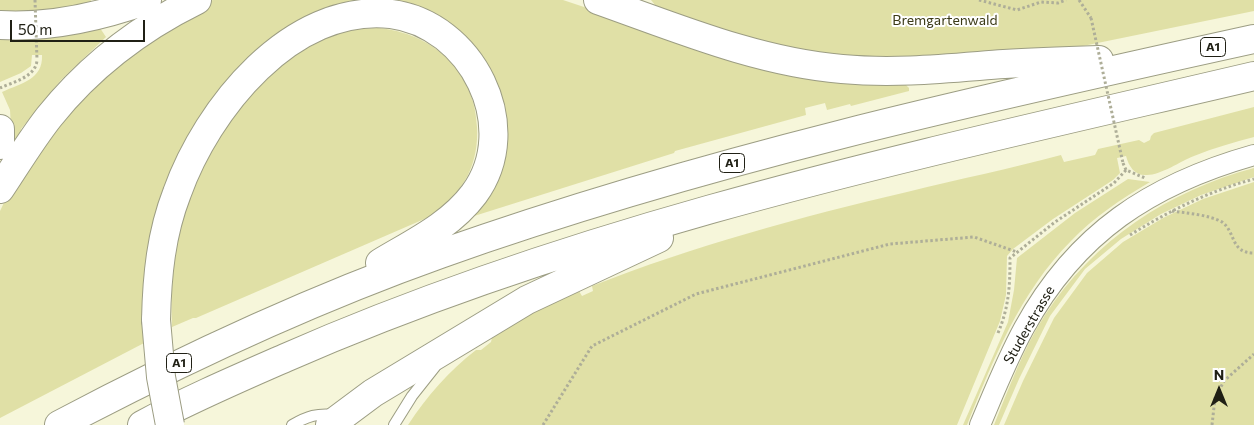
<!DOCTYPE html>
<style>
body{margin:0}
#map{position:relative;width:1254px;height:425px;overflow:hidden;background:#f6f6da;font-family:Commissioner,sans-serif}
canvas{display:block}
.north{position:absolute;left:1194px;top:365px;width:50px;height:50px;-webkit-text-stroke:4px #fff;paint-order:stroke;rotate:0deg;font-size:14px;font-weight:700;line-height:20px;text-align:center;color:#202015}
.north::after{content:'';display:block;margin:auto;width:18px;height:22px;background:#202015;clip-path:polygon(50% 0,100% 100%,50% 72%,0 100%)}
.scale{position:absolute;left:10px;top:20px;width:135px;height:22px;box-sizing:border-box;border:2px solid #202015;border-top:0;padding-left:6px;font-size:15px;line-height:18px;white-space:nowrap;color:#202015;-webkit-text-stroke:4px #fff;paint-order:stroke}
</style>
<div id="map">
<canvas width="1254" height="425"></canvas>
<div class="north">N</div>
<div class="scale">50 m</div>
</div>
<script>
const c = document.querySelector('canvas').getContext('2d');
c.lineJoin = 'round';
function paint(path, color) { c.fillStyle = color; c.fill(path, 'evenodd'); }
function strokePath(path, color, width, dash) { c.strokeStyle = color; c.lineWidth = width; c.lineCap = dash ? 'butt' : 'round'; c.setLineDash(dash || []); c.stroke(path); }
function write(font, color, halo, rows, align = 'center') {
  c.font = font + ' Commissioner,sans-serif'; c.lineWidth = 4; c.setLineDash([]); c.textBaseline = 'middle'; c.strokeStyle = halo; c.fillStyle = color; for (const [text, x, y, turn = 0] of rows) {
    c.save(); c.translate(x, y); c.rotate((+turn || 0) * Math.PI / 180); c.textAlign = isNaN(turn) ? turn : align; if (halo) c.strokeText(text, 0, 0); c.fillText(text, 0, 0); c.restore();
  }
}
const green = new Path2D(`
 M 0,0 L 91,0 L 90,3 L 69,12 L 0,14 Z
 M 213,0 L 563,0 L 587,8 L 875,83 L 906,85 L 909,88 L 909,91 L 851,106 L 850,104 L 827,110 L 825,103 L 805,108 L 806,115 L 675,151 L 674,153 L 471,217 L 485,190 L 480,63 L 357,8 L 204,124 L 146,342 L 0,418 L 0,211 L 12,186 L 93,80 L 201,5 Z
 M 651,0 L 1254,0 L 1254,11 L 1073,48 L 938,62 L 818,54 L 764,42 L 659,10 Z
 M 100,28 L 106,37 L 61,80 L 21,129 L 20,143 L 9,164 L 11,126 L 10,110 L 2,92 C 21,83 43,80 42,55 L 32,55 L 31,66 L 21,73 L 0,82 L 0,38 L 17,42 L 18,40 L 49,37 Z
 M 378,28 C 432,33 475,70 477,127 C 478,144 475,160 468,175 C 459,193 444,205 429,217 L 196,318 L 193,318 L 172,327 C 170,283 175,241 188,199 C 210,133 269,58 337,34 C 350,29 364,29 378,28 Z
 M 1254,107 L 1254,137 C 1234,142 1214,148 1194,156 C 1181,161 1161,175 1147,175 C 1135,176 1129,167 1126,156 L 1117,158 L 1120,173 L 1113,180 L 1053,219 L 1013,249 L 1007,256 L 1006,295 L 1000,321 L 957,425 L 408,425 C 427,396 449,371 476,350 L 481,350 L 491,342 L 492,338 L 540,308 L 579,291 L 582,296 L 593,291 L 592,286 C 694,246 800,217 907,192 C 958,179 1010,169 1061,155 L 1064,162 L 1095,155 L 1098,149 L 1139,140 L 1144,143 L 1150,140 L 1151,136 L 1154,133 Z
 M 1254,168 L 1254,177 L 1201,195 L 1161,214 L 1121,239 L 1085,269 L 1050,316 L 1019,379 L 999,425 L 994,425 C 1009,388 1023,349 1045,315 C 1094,240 1168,191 1254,168 Z
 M 1128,179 L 1150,182 C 1121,199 1094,217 1071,241 C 1020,292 993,360 967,425 L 963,425 L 1008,322 L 1014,290 L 1017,258 L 1075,213 Z
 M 1254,182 L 1254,425 L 1004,425 L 1023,381 L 1054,318 L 1087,273 L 1123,242 L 1163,218 L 1203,199 Z`);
const path = new Path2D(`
 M 979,0 L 1017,10 L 1041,2 L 1058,3 L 1066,0
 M 1079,0 L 1091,18
 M 0,88 C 13,82 36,77 37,60
 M 1123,163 L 1126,170 L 1145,178
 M 1172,211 C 1186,213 1210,215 1222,222 C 1236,232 1230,253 1254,253
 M 1130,235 C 1169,211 1209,191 1254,179
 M 998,333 C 1009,307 1010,286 1010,258 L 1055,222 L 1114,183 L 1126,170
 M 543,425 L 592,346 L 696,294 L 890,244 L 974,237 L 1017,252
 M 1212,425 L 1215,398 L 1224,381 L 1254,354`);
const service = new Path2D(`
 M 292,425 C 308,416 317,413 335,415
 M 394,425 L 412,396 L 435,367`);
const minor = new Path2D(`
 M 980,425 C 994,392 1007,359 1024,328 C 1076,233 1151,184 1254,155`);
const motorway = new Path2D(`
 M 598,0 C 677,28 758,62 842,69 C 897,74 950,68 1004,64 C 1036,62 1067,61 1099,60
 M 0,25 C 51,28 99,17 147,0
 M 0,129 L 0,145
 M 0,189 C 16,165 31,140 49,117 C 89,67 140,28 197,0
 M 156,320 C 157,276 161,234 177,193 C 207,109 291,3 391,14 C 471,24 524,126 474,194 C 450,226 413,243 380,263
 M 59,425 C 182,360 308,301 440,254 C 705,160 980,99 1254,39
 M 142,425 C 188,400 237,379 285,358 C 595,222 926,153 1254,76
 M 330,425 L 373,393 L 527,300 L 659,238`);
const pathBridge = new Path2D(`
 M 35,0 L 37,60
 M 1091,18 L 1123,163`);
const motorwayBridge = new Path2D(`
 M 156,320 L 161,377 L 170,425`);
const shields = [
 [1213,47,25],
 [732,163,25],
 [179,363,25]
];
const shieldNames = [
 ["A1",1213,47],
 ["A1",732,163],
 ["A1",179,363]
];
const parkNames = [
 ["Bremgartenwald",945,20]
];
const streetNames = [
 ["Studerstrasse",1029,325,-60]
];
paint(green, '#e0e0a6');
strokePath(service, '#9c9d83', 12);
strokePath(minor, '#9c9d83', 22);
strokePath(motorway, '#9c9d83', 30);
strokePath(path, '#aeae98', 3, [2.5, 2.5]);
strokePath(service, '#fff', 10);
strokePath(minor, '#fff', 20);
strokePath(motorway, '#fff', 28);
strokePath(motorwayBridge, '#9c9d83', 30, []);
strokePath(pathBridge, '#aeae98', 3, [2.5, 2.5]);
strokePath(motorwayBridge, '#fff', 28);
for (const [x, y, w] of shields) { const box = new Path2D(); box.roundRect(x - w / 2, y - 9.5, w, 19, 4); c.fillStyle = '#fff'; c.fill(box); strokePath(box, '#202015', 1); }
write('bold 12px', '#202015', null, shieldNames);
write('14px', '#3b3a17', '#fff', parkNames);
write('14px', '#202015', '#fff', streetNames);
</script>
